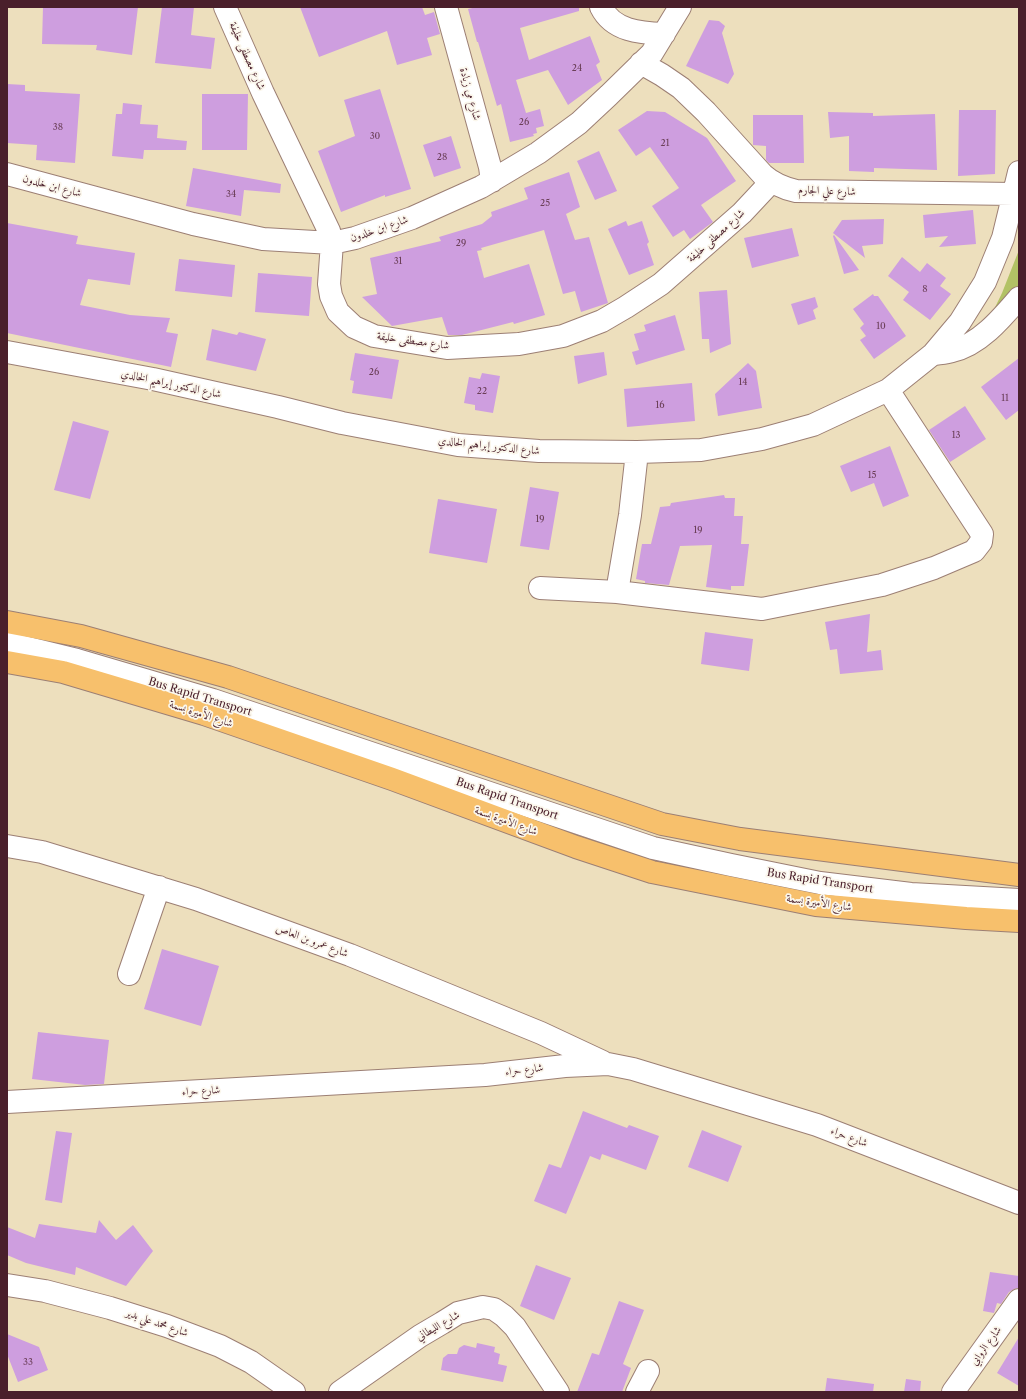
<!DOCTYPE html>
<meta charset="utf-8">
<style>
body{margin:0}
#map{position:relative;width:1026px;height:1399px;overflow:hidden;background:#eddfbd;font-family:"Libre Caslon Text",serif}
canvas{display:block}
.frame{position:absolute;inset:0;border:8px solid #4a1f2b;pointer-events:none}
</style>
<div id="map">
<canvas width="1026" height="1399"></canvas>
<div class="frame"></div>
</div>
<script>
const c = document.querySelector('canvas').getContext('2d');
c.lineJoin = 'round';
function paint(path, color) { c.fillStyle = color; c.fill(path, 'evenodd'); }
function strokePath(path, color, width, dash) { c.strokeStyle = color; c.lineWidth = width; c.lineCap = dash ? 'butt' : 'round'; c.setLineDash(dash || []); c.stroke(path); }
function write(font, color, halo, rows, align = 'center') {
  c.font = font + ' "Libre Caslon Text",Amiri,serif'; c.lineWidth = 3.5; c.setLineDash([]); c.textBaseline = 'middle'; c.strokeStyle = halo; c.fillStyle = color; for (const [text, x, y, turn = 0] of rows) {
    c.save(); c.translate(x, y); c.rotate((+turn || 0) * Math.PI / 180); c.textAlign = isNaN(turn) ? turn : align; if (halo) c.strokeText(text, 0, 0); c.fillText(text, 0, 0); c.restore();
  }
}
const green = new Path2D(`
 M 1019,250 L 1019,289 L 985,328 L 1002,293 Z`);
const building = new Path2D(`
 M 43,7 L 138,7 L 132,55 L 96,50 L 97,45 L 42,44 Z
 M 162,7 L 194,7 L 191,35 L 215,38 L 211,69 L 155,63 Z
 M 300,7 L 422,7 L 425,15 L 434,12 L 440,34 L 427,38 L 432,55 L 397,65 L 387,31 L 319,57 Z
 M 477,7 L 579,7 L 579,11 L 520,28 L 529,60 L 590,36 L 600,62 L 596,65 L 602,80 L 568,105 L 548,70 L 516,80 L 526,113 L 540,109 L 544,126 L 536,128 L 537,133 L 533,134 L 534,136 L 510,142 L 501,104 L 497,106 L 478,42 L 477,42 L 468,9 Z
 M 709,20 L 719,21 L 725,26 L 722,33 L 734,74 L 728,84 L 686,66 Z
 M 7,84 L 25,85 L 25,91 L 80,94 L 75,163 L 36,160 L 37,145 L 7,143 Z
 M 380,89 L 411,189 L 385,197 L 385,195 L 341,212 L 318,151 L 355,136 L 344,100 Z
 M 202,94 L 248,94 L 247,150 L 202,150 Z
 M 123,103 L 142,105 L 140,124 L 158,125 L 157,138 L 187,141 L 186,150 L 144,150 L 143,159 L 112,156 L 116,114 L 122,114 Z
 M 959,110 L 996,110 L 995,174 L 958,176 Z
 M 647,111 L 665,112 L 707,138 L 736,181 L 701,205 L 713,222 L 690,239 L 684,230 L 673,237 L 652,206 L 679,188 L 650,147 L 636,156 L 618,130 Z
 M 828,112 L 873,113 L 873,116 L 935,114 L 937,170 L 874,168 L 874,172 L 849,171 L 849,136 L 830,138 Z
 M 753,115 L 803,115 L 804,163 L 769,163 L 766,160 L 766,146 L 753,145 Z
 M 451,136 L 461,168 L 434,177 L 423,145 Z
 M 599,151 L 617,191 L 595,200 L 577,161 Z
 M 193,168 L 281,184 L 280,193 L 244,190 L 241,216 L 186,206 Z
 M 569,172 L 580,207 L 566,214 L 575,240 L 589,237 L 608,303 L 581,312 L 575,291 L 563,294 L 544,230 L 481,248 L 482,250 L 477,251 L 484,278 L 529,264 L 545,315 L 514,324 L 513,322 L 462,335 L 448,335 L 442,317 L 392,326 L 362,297 L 377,294 L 370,258 L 441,241 L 439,237 L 482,224 L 492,216 L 491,212 L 528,199 L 524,188 Z
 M 973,210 L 976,244 L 939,247 L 948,236 L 925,238 L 923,215 Z
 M 884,219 L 883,244 L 862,246 L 865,258 L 833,233 L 842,220 Z
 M 626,221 L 628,226 L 642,221 L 649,242 L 647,244 L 654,265 L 629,275 L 608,229 Z
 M 7,223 L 78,236 L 76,244 L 135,253 L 130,285 L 88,279 L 80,305 L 130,315 L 170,318 L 166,332 L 178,334 L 171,367 L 7,333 Z
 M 792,228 L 799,256 L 752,268 L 744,238 Z
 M 834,235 L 859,270 L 844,274 L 833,236 Z
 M 902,257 L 920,272 L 927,263 L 946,278 L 940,286 L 951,294 L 930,320 L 903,300 L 909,292 L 888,276 Z
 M 179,259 L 235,265 L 232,297 L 175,291 Z
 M 258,273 L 312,277 L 309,316 L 255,312 Z
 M 727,290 L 731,344 L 710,353 L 709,339 L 702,339 L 699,292 Z
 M 873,294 L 874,296 L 878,296 L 906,336 L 874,359 L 860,340 L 866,336 L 860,328 L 864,324 L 853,309 Z
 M 815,297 L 818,307 L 813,310 L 816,319 L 798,325 L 791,304 Z
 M 675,315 L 685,350 L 636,365 L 632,352 L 639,350 L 634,334 L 646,331 L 644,325 Z
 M 212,329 L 237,335 L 239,332 L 266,339 L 256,371 L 206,360 Z
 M 604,352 L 607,375 L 578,384 L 574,356 Z
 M 355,353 L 399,360 L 392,399 L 352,393 L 354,381 L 350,380 Z
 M 1019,358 L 1019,410 L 1006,420 L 981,387 Z
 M 748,363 L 756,371 L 762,408 L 718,416 L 715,394 Z
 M 482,373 L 500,376 L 493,413 L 475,410 L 475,405 L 464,403 L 469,377 L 480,379 Z
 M 692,383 L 695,421 L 627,427 L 624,389 Z
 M 965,406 L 986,439 L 950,462 L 929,430 Z
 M 73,421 L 109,431 L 90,499 L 54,490 Z
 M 890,446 L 909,496 L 883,507 L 874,483 L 851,492 L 840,466 Z
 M 530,487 L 559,492 L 549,550 L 520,546 Z
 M 724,495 L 725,498 L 735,498 L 734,516 L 743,516 L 741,544 L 749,544 L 744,586 L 731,586 L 731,590 L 706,587 L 712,545 L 680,546 L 669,585 L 645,583 L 645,581 L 636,579 L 642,544 L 651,544 L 660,507 L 670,506 L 671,503 Z
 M 438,499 L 497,509 L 487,563 L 429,553 Z
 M 870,614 L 867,652 L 881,650 L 883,670 L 840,674 L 837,649 L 830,650 L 825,622 Z
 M 705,632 L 753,639 L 749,671 L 701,664 Z
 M 162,949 L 219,966 L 201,1026 L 144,1009 Z
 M 38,1032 L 109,1040 L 104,1084 L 85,1085 L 32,1079 Z
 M 583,1111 L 627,1128 L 629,1125 L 659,1136 L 646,1170 L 602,1154 L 600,1160 L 590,1156 L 566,1214 L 534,1201 L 549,1164 L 561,1168 Z
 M 702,1130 L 742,1146 L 728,1182 L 688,1167 Z
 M 56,1131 L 72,1133 L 62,1203 L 45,1200 Z
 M 99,1220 L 116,1240 L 133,1225 L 153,1251 L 126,1286 L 76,1267 L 75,1275 L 26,1263 L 7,1255 L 7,1227 L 35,1238 L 39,1224 L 96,1233 Z
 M 536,1265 L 571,1278 L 554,1320 L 520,1306 Z
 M 990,1272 L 1019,1276 L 1018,1288 L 1014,1289 L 1009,1292 L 1001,1304 L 997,1303 L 994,1313 L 983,1311 Z
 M 619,1301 L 644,1310 L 623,1364 L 631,1368 L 622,1392 L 577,1392 L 592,1353 L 599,1355 Z
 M 7,1334 L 39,1347 L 48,1370 L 18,1382 L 7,1354 Z
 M 1019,1337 L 1019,1386 L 997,1373 Z
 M 477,1343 L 495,1347 L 494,1352 L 500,1354 L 498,1364 L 507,1366 L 503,1382 L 441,1370 L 443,1358 L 448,1354 L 457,1354 L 459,1348 L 464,1345 L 476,1348 Z
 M 827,1378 L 874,1384 L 873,1392 L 825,1392 Z
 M 906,1379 L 921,1381 L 920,1392 L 904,1392 Z`);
const minor = new Path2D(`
 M 225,7 L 263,93 L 329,231 L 332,243 L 329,284 L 331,296 L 338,312 L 354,327 L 374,336 L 447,348 L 519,344 L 563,336 L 602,321 L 626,307 L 661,284 L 742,213 L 771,182
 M 446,7 L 490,167 L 492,181
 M 601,7 C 613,31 640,33 664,34
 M 641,63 L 662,75 L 681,88 L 706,112 L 763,175 C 773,184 783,188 796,191 L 1014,194
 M 7,174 L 193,224 L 263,239 L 332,243 L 355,238 L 412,218 L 481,187 L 538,153 L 579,123 L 609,95 L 652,53 L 680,7
 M 7,352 L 153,379 L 278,407 L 342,423 L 458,445 L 539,451 L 637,452 L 701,450 L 762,439 L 813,425 L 888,390 L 933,354 L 960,322 L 985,282 L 1003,238 L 1019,172
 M 933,354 C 939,353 946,353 952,351 C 979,345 1001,319 1019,298
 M 540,588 L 617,592 L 762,609 L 882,585 L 934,568 L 974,551 L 981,542 L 982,534 L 888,390
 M 617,592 L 630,515 L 637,452
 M 7,643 L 77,660 L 213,700 L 653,848 L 731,865 L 820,883 L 911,894 L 1019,900
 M 7,846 L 42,852 L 196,899 L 350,955 L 541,1033 L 603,1062
 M 129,974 L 159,887
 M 7,1102 L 485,1075 L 565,1066 L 608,1064 L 633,1069 L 817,1125 L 1019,1203
 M 7,1285 L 45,1291 L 110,1308 L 167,1326 L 220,1346 L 251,1362 L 294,1392
 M 340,1392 L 420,1336 L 442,1323 L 458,1313 L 483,1307 L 494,1309 L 504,1316 L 515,1327 L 558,1392
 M 637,1392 L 648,1371
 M 953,1392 L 1019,1300`);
const major = new Path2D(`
 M 7,622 L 81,636 L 228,677 L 662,824 L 740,839 L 1019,875
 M 7,662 L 63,672 L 204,714 L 392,779 L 576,847 L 652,872 L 816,905 L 966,918 L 1019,921`);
const numberNames = [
 ["24",577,68],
 ["26",524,122],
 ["38",58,127],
 ["30",375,136],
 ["21",665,143],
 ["28",442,157],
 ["34",231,194],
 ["25",545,203],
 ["29",461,243],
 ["31",398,261],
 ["8",925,289],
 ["10",881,326],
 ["26",374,372],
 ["14",743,382],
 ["22",482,391],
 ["11",1005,398],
 ["16",660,405],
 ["13",956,435],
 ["15",872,475],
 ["19",540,519],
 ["19",698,530],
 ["33",28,1362]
];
const streetNames = [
 ["شارع مصطفى خليفة",247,56,66],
 ["شارع مي زيادة",470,94,75],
 ["شارع ابن خلدون",52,186,15],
 ["شارع علي الجارم",827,191,2],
 ["شارع ابن خلدون",379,229,-19],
 ["شارع مصطفى خليفة",716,236,-42],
 ["شارع مصطفى خليفة",413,341,8],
 ["شارع الدكتور إبراهيم الخالدي",171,384,12],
 ["شارع الدكتور إبراهيم الخالدي",489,446,6],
 ["Bus Rapid Transport",200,697,17],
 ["شارع الأميرة بسمة",201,714,18],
 ["Bus Rapid Transport",507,799,19],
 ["شارع الأميرة بسمة",506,821,20],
 ["Bus Rapid Transport",820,881,9],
 ["شارع الأميرة بسمة",819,903,8],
 ["شارع عمرو بن العاص",312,941,20],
 ["شارع حراء",524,1070,-7],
 ["شارع حراء",201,1091,-3],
 ["شارع حراء",849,1137,21],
 ["شارع محمد علي بدير",157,1323,19],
 ["شارع الليطاني",438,1326,-30],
 ["شارع الروابي",986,1346,-54]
];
paint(green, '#b2c265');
paint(building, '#ce9edf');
strokePath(minor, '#9c7f74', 24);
strokePath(major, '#9c7f74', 24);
strokePath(minor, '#fff', 22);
strokePath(major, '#f7c06c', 22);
write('9px', '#6b3f58', null, numberNames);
write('11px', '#4a1f2b', '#fbf7ec', streetNames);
</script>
